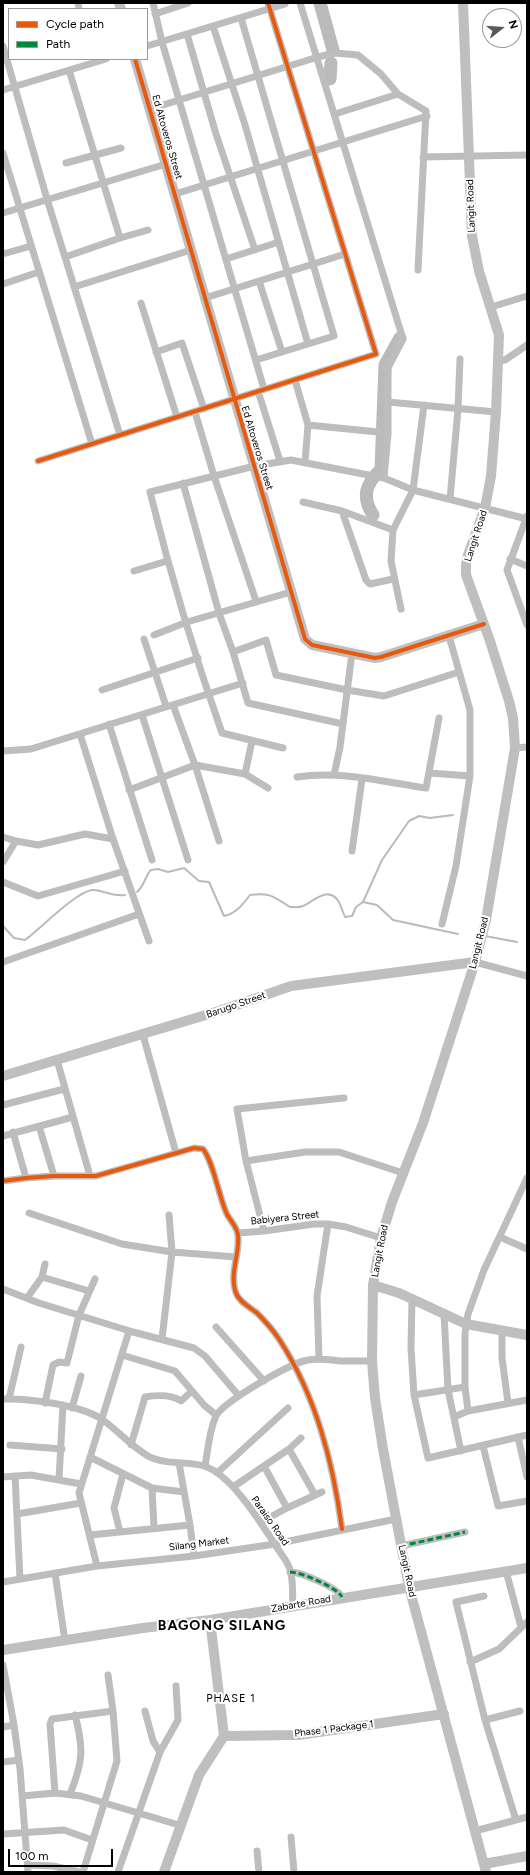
<!DOCTYPE html>
<style>
body{margin:0}
#map{position:relative;width:530px;height:1875px;overflow:hidden;background:#fff;font-family:Figtree,sans-serif}
canvas{display:block}
.frame{position:absolute;inset:0;border:4px solid #000;pointer-events:none}
.legend{position:absolute;left:8px;top:8px;width:140px;height:52px;box-sizing:border-box;background:#fff;border:1px solid #999;margin:0;padding:5px 7px;list-style:none;font-size:12px;color:#000}
.legend li{display:flex;align-items:center;gap:8px;height:20px}
.legend b{width:20px;border:1px solid #999}
.north{position:absolute;left:482px;top:8px;width:40px;height:40px;box-sizing:border-box;background:#fff;border:1px solid #999;border-radius:50%;rotate:73deg;font-size:11px;font-weight:700;line-height:16px;text-align:center;color:#000}
.north::after{content:'';display:block;margin:auto;width:14px;height:18px;background:#595959;clip-path:polygon(50% 0,100% 100%,50% 72%,0 100%)}
.scale{position:absolute;left:8px;top:1849px;width:105px;height:18px;box-sizing:border-box;border:2px solid #000;border-top:0;padding-left:5px;font-size:12px;line-height:14px;white-space:nowrap;color:#000;-webkit-text-stroke:3px #fff;paint-order:stroke}
</style>
<div id="map">
<canvas width="530" height="1875"></canvas>
<div class="frame"></div>
<ul class="legend">
<li><b style="height:5px;background:#e8590c"></b>Cycle path</li>
<li><b style="height:5px;background:#00873e"></b>Path</li>
</ul>
<div class="north">N</div>
<div class="scale">100 m</div>
</div>
<script>
const c = document.querySelector('canvas').getContext('2d');
c.lineJoin = 'round';
function strokePath(path, color, width, dash) { c.strokeStyle = color; c.lineWidth = width; c.lineCap = dash ? 'butt' : 'round'; c.setLineDash(dash || []); c.stroke(path); }
function write(font, color, halo, rows, align = 'center') {
  c.font = font + ' Figtree,sans-serif'; c.lineWidth = 4; c.setLineDash([]); c.textBaseline = 'middle'; c.strokeStyle = halo; c.fillStyle = color; for (const [text, x, y, turn = 0] of rows) {
    c.save(); c.translate(x, y); c.rotate((+turn || 0) * Math.PI / 180); c.textAlign = isNaN(turn) ? turn : align; if (halo) c.strokeText(text, 0, 0); c.fillText(text, 0, 0); c.restore();
  }
}
const stream = new Path2D(`
 M 137,892 C 145,885 145,876 151,870 L 158,869 L 168,872 L 184,868 L 199,881 L 209,882 L 224,916 C 236,914 243,904 250,895 C 270,892 274,897 290,907 C 294,907 299,908 303,906 C 314,901 329,885 339,902 C 341,907 343,912 345,917 L 352,916 L 356,907 L 363,902 L 382,860 L 409,821 L 419,816 L 430,818 L 453,815
 M 363,902 L 377,905 L 393,920 L 458,934
 M 3,926 L 14,938 L 25,940 C 40,929 76,892 92,890 C 101,889 111,897 125,895
 M 485,936 L 517,942`);
const river = new Path2D(`
 M 320,3 L 333,50
 M 330,79 L 331,63
 M 373,515 C 361,496 366,484 381,469 L 385,365 L 400,338`);
const street = new Path2D(`
 M 78,3 L 79,9
 M 153,3 L 162,42 L 264,389
 M 300,3 L 403,339 L 388,368 L 388,434 L 384,478
 M 155,14 L 188,3
 M 241,18 L 334,336 L 256,360
 M 213,26 L 245,125 L 308,344
 M 187,34 L 216,134 L 255,250
 M 3,46 L 47,199 L 120,435
 M 147,46 L 285,4
 M 69,70 L 120,238
 M 3,90 L 106,59
 M 150,109 L 318,57 L 335,53 L 358,55 L 381,74 L 398,94 L 426,111 L 418,270
 M 338,113 L 398,94
 M 3,153 L 92,444
 M 423,157 L 527,155
 M 66,163 L 121,148
 M 175,194 L 427,116
 M 3,213 L 166,164
 M 3,254 L 31,246
 M 65,257 L 120,238 L 148,230
 M 226,259 L 279,242
 M 259,281 L 282,352
 M 3,284 L 39,272
 M 74,287 L 191,250
 M 205,298 L 345,254
 M 141,303 L 177,417
 M 491,307 L 527,296
 M 156,352 L 182,343 L 204,409
 M 498,361 L 505,360 L 527,345
 M 295,380 L 308,425 L 305,462
 M 258,391 L 280,461
 M 388,402 L 496,412
 M 195,412 L 214,476 L 256,601
 M 308,425 L 378,432
 M 38,461 L 376,354 L 268,3
 M 183,483 L 219,613 L 233,652 L 248,703 L 343,724
 M 450,499 L 458,409 L 460,359
 M 303,502 L 342,511 L 393,530
 M 342,511 L 366,580 L 370,584 L 393,579
 M 527,516 L 507,570 L 527,625
 M 510,559 L 527,566
 M 134,571 L 167,561
 M 401,609 L 391,561 L 393,530 L 413,490 L 424,405
 M 154,635 L 187,622 L 291,592
 M 144,639 L 166,706
 M 233,652 L 266,640 L 276,675 L 347,690 L 384,696 L 459,672
 M 102,690 L 198,658
 M 173,705 L 195,765 L 219,841
 M 142,715 L 188,860
 M 109,724 L 152,860
 M 80,734 L 113,839 L 149,941
 M 283,748 L 222,733 C 194,654 170,573 150,492 L 255,466 L 291,460 L 384,478 L 413,490 L 527,519
 M 515,748 L 527,747
 M 3,751 L 31,749 L 243,683
 M 429,773 L 470,776
 M 245,774 L 252,741
 M 334,775 L 340,747 L 352,653
 M 297,777 C 339,770 384,782 426,788 L 439,718
 M 129,790 L 195,765 L 245,774 L 268,788
 M 3,837 L 16,841 L 38,845 L 85,834 L 113,839
 M 352,851 L 362,779
 M 3,862 L 16,841
 M 3,882 L 38,896 L 125,871
 M 442,924 L 456,866 L 470,776 L 470,710 L 449,636
 M 3,962 L 139,914
 M 475,962 L 527,976
 M 143,1035 L 176,1153
 M 57,1060 L 90,1176
 M 3,1105 L 64,1089
 M 39,1126 L 54,1176
 M 13,1132 L 26,1178
 M 3,1136 L 73,1117
 M 246,1161 L 305,1152 L 339,1152 L 403,1173
 M 3,1181 L 26,1178 L 54,1176 L 96,1176 L 194,1148 L 203,1149 C 213,1161 219,1196 226,1212 C 229,1220 238,1227 238,1236 C 240,1254 229,1274 236,1293 C 239,1302 250,1307 257,1313 C 265,1321 273,1330 279,1339 C 316,1396 333,1462 342,1529
 M 29,1213 L 122,1244 L 172,1252 L 236,1257
 M 264,1231 L 246,1161 L 237,1109 L 344,1098
 M 238,1233 L 264,1231 L 314,1224 L 328,1224 L 346,1227 L 381,1238
 M 500,1237 L 527,1249
 M 42,1277 L 89,1291
 M 3,1289 L 39,1303 L 133,1332 L 194,1348 L 205,1356 L 239,1396
 M 27,1298 L 42,1277 L 45,1264
 M 412,1299 L 411,1348 L 414,1395 L 428,1458 L 527,1435
 M 444,1314 L 448,1390 L 461,1451
 M 216,1327 L 264,1381
 M 502,1331 L 502,1358 L 508,1403
 M 162,1339 L 172,1252 L 169,1215
 M 122,1355 L 175,1371 L 204,1405 L 216,1415
 M 319,1359 L 317,1296 L 328,1224
 M 414,1395 L 465,1387
 M 3,1399 C 28,1398 82,1405 103,1420 C 118,1431 131,1446 148,1456 C 164,1465 186,1461 204,1466 C 231,1474 261,1523 276,1546 C 280,1553 286,1559 289,1567 C 294,1577 292,1594 293,1606
 M 9,1399 L 21,1347
 M 45,1403 L 53,1365 L 59,1362 L 67,1363 L 79,1315 L 95,1279
 M 72,1408 L 81,1376
 M 468,1411 L 465,1387 L 465,1333 L 468,1314 L 484,1270 L 527,1178
 M 454,1417 L 468,1411 L 527,1400
 M 518,1437 L 527,1477
 M 10,1445 L 62,1449
 M 131,1445 L 145,1397 C 157,1395 171,1394 181,1401 L 192,1391
 M 483,1446 L 498,1506 L 527,1501
 M 289,1449 L 315,1495
 M 90,1457 L 152,1488 L 184,1492
 M 179,1463 L 190,1525 L 194,1556
 M 205,1466 C 208,1450 209,1431 216,1416 C 223,1402 292,1362 308,1360 C 319,1358 330,1360 341,1361 C 351,1361 362,1361 372,1361
 M 264,1466 L 287,1508
 M 217,1473 L 288,1408
 M 15,1476 L 20,1579
 M 3,1477 L 31,1475 L 81,1484
 M 59,1479 L 63,1405
 M 233,1487 L 289,1449 L 301,1438
 M 152,1488 L 154,1528
 M 17,1514 L 81,1503
 M 261,1522 L 287,1508 L 322,1492
 M 120,1532 L 114,1508 L 123,1474
 M 90,1535 L 190,1525
 M 401,1546 L 465,1532
 M 97,1566 L 79,1493 L 129,1331
 M 506,1571 L 521,1627
 M 290,1572 C 301,1572 338,1588 342,1597
 M 55,1573 L 65,1641
 M 3,1582 L 97,1566 L 194,1556 L 275,1544 L 396,1519
 M 484,1596 L 456,1602 L 485,1720 L 516,1820
 M 470,1662 L 499,1649 L 527,1622
 M 3,1665 L 14,1725 L 20,1769 L 28,1872
 M 145,1711 L 153,1741 L 160,1752
 M 485,1720 L 520,1711
 M 3,1727 L 14,1725
 M 3,1762 L 19,1760
 M 55,1793 L 50,1724 L 52,1719 L 113,1711
 M 70,1794 C 83,1762 84,1749 75,1715
 M 22,1796 L 55,1793 L 81,1796 L 179,1825
 M 475,1831 L 527,1817
 M 3,1834 L 64,1830 L 92,1840
 M 291,1837 L 294,1872
 M 257,1851 L 259,1872
 M 28,1865 L 53,1866 L 80,1872
 M 83,1872 L 117,1761 L 113,1711 L 108,1675
 M 118,1872 L 160,1752 L 178,1720 L 176,1686`);
const secondary = new Path2D(`
 M 119,3 L 121,9
 M 463,3 L 472,236 L 479,271 L 499,335 L 496,412 L 491,476 L 485,508 L 468,555 L 466,565 L 466,575 L 490,641 L 509,701 L 513,718 L 515,748 L 486,920 L 475,962 L 423,1123 L 392,1202 L 381,1238 L 373,1285 L 372,1361 L 375,1398 L 383,1449 L 409,1587 L 486,1872
 M 135,59 L 305,639 L 312,645 L 375,658 L 381,657 L 484,624
 M 3,1076 L 219,1011 L 291,986 L 475,962
 M 373,1285 L 399,1293 L 466,1324 L 527,1335
 M 210,1620 L 224,1736
 M 3,1650 L 143,1628 L 210,1620 L 527,1568
 M 224,1736 L 298,1735 L 444,1714
 M 484,1864 L 527,1856
 M 164,1872 L 199,1775 L 224,1736`);
const quiet = new Path2D(`
 M 401,1546 L 465,1532
 M 290,1572 C 301,1572 338,1588 342,1597`);
const cycleway = new Path2D(`
 M 135,59 L 305,639 L 312,645 L 375,658 L 381,657 L 484,624
 M 38,461 L 376,354 L 268,3
 M 3,1181 L 26,1178 L 54,1176 L 96,1176 L 194,1148 L 203,1149 C 213,1161 219,1196 226,1212 C 229,1220 238,1227 238,1236 C 240,1254 229,1274 236,1293 C 239,1302 250,1307 257,1313 C 265,1321 273,1330 279,1339 C 316,1396 333,1462 342,1529`);
const streetNames = [
 ["Ed Altoveros Street",167,137,74],
 ["Langit Road",471,206,-92],
 ["Ed Altoveros Street",257,448,73],
 ["Langit Road",476,536,-72],
 ["Langit Road",479,943,-76],
 ["Barugo Street",236,1005,-19],
 ["Babiyera Street",285,1218,-6],
 ["Langit Road",380,1251,-79],
 ["Paraiso Road",270,1521,55],
 ["Silang Market",199,1544,-7],
 ["Langit Road",407,1571,78],
 ["Zabarte Road",301,1604,-10],
 ["Phase 1 Package 1",334,1729,-7]
];
const neighbourhoodNames = [
 ["PHASE 1",231,1699]
];
const districtNames = [
 ["BAGONG SILANG",222,1626]
];
strokePath(stream, '#bababa', 2);
strokePath(river, '#bababa', 13);
strokePath(street, '#bdbdbd', 7);
strokePath(secondary, '#bfbfbf', 10);
strokePath(quiet, '#00873e', 3, [6, 3]);
strokePath(cycleway, '#e8590c', 4);
write('10px', '#000', '#fff', streetNames);
c.letterSpacing = '1px';
write('11px', '#000', '#fff', neighbourhoodNames);
c.letterSpacing = '0px';
c.letterSpacing = '1px';
write('bold 14px', '#000', '#fff', districtNames);
c.letterSpacing = '0px';
</script>
